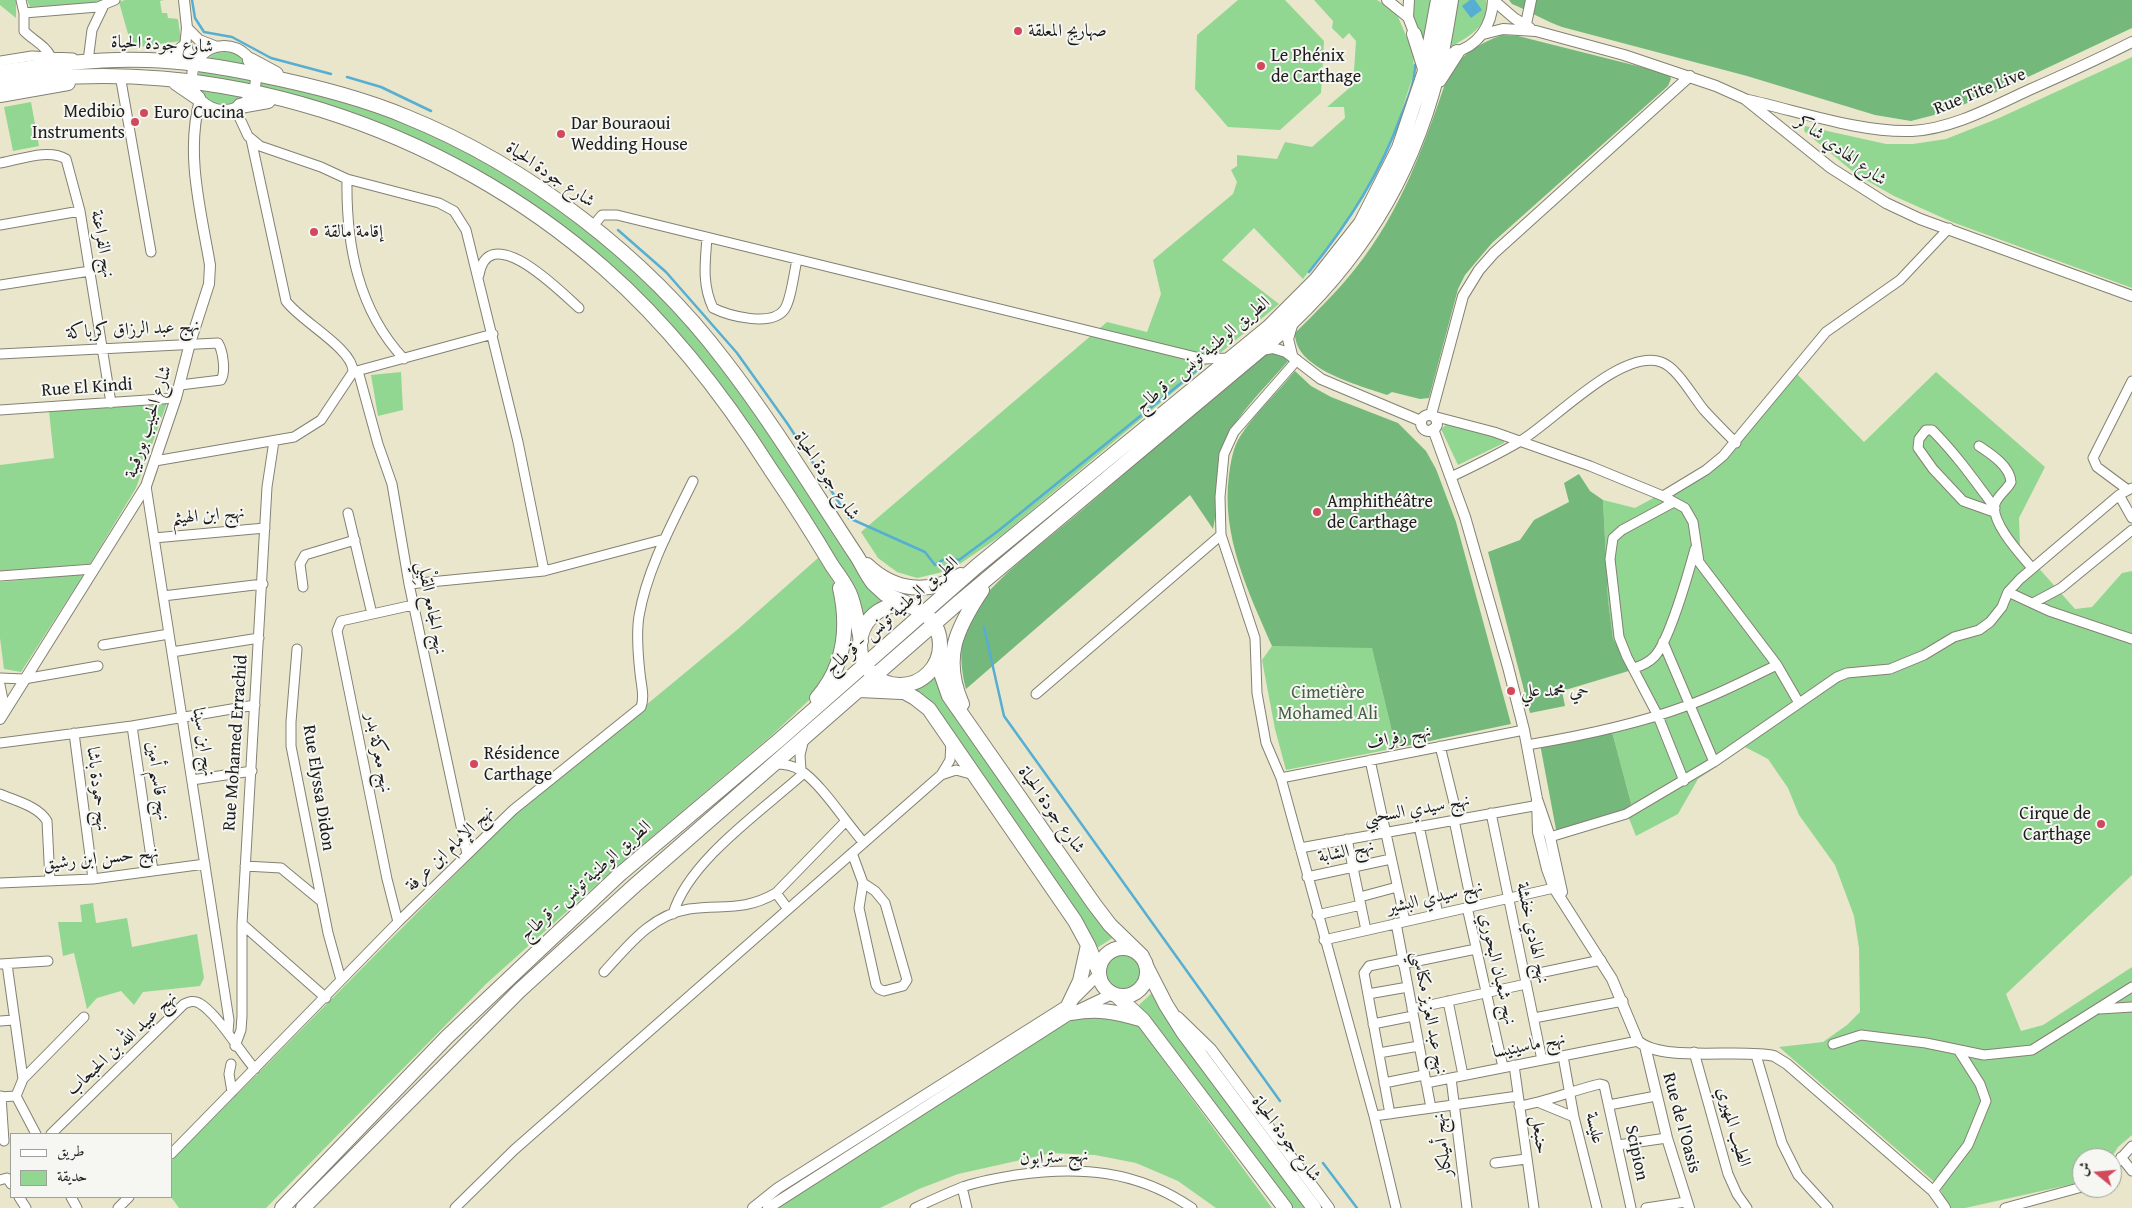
<!DOCTYPE html>
<meta charset="utf-8">
<style>
body{margin:0}
#map{position:relative;width:2132px;height:1208px;overflow:hidden;background:#eae6cb;font-family:"Gentium Book Plus",Amiri,serif}
canvas{display:block}
.legend{position:absolute;left:10px;top:1133px;width:162px;height:65px;box-sizing:border-box;background:#f6f6f2;border:1px solid #9f9f9c;margin:0;padding:6px 9px;list-style:none;font-size:15px;color:#1c1c1c}
.legend li{display:flex;align-items:center;gap:10px;height:25px}
.legend b{width:25px;border:1px solid #9f9f9c}
.north{position:absolute;left:2072px;top:1148px;width:50px;height:50px;box-sizing:border-box;background:#f6f6f2;border:1px solid #9f9f9c;border-radius:50%;rotate:287deg;font-size:14px;font-weight:700;line-height:20px;text-align:center;color:#1c1c1c}
.north::after{content:'';display:block;margin:auto;width:18px;height:22px;background:#d1495b;clip-path:polygon(50% 0,100% 100%,50% 72%,0 100%)}
</style>
<div id="map">
<canvas width="2132" height="1208"></canvas>
<ul class="legend">
<li><b style="height:6px;background:#fff"></b>طريق</li>
<li><b style="height:14px;background:#91d791"></b>حديقة</li>
</ul>
<div class="north">ش</div>
</div>
<script>
const c = document.querySelector('canvas').getContext('2d');
c.lineJoin = 'round';
function paint(path, color) { c.fillStyle = color; c.fill(path, 'evenodd'); }
function strokePath(path, color, width, dash) { c.strokeStyle = color; c.lineWidth = width; c.lineCap = dash ? 'butt' : 'round'; c.setLineDash(dash || []); c.stroke(path); }
function write(font, color, halo, rows, align = 'center') {
  c.font = font + ' "Gentium Book Plus",Amiri,serif'; c.lineWidth = 4; c.setLineDash([]); c.textBaseline = 'middle'; c.strokeStyle = halo; c.fillStyle = color; for (const [text, x, y, turn = 0] of rows) {
    c.save(); c.translate(x, y); c.rotate((+turn || 0) * Math.PI / 180); c.textAlign = isNaN(turn) ? turn : align; if (halo) c.strokeText(text, 0, 0); c.fillText(text, 0, 0); c.restore();
  }
}
const green = new Path2D(`
 M 0,0 L 16,0 L 16,18 L 0,5 Z
 M 27,0 L 102,0 L 88,4 L 30,7 Z
 M 125,0 L 164,0 L 160,1 L 162,13 L 167,13 L 168,18 L 178,19 L 181,41 L 132,48 L 119,2 Z
 M 1238,0 L 1285,0 L 1324,41 L 1321,93 L 1280,130 L 1228,127 L 1195,89 L 1197,35 Z
 M 1314,0 L 1377,0 L 1396,12 L 1413,52 L 1414,73 L 1391,143 L 1371,184 L 1351,215 L 1303,279 L 1254,228 L 1222,260 L 1279,304 L 1002,535 L 951,570 L 917,578 L 897,572 L 878,558 L 861,532 L 1107,322 L 1147,332 L 1161,294 L 1153,260 L 1233,194 L 1237,182 L 1231,170 L 1237,166 L 1237,155 L 1277,159 L 1285,142 L 1312,147 L 1345,118 L 1344,107 L 1327,107 L 1353,85 L 1356,41 L 1349,33 L 1343,39 L 1332,28 L 1333,21 Z
 M 1414,0 L 1486,0 C 1493,24 1466,39 1448,48 L 1426,43 L 1414,19 Z
 M198 79a27 27 0 1 1 54 0a27 27 0 1 1-54 0Z
 M 2132,57 L 2132,288 L 1952,222 L 1894,196 L 1857,175 L 1804,131 L 1805,126 L 1886,144 L 1913,144 L 1946,139 L 1999,118 Z
 M 256,80 C 456,112 633,239 748,403 C 774,441 799,481 825,520 C 844,550 859,577 884,603 L 863,618 L 853,589 L 636,290 L 452,159 L 255,88 Z
 M 31,102 L 39,146 L 13,151 L 4,107 Z
 M 401,372 L 403,410 L 378,416 L 371,375 Z
 M 1936,372 L 2045,467 L 2019,518 L 2020,547 L 2075,609 L 2092,607 L 2122,573 L 2132,571 L 2132,875 L 2006,994 L 2021,1031 L 2043,1025 L 2132,967 L 2132,1135 L 2118,1147 L 2111,1158 L 2082,1158 L 2082,1182 L 1965,1208 L 1948,1208 L 1939,1186 L 1779,1047 L 1823,1042 L 1847,1025 L 1860,1012 L 1859,948 L 1854,916 L 1835,865 L 1799,815 L 1788,788 L 1768,759 L 1745,747 L 1698,779 L 1678,814 L 1636,836 L 1628,816 L 1631,803 L 1612,732 L 1655,717 L 1632,670 L 1613,639 L 1608,600 L 1603,500 L 1635,508 L 1690,478 L 1710,463 L 1783,392 L 1797,374 L 1864,442 Z
 M 167,403 L 136,488 L 90,564 L 0,571 L 0,465 L 54,458 L 49,411 Z
 M 1447,424 L 1503,436 L 1504,443 L 1458,465 L 1441,429 Z
 M 818,558 L 836,586 L 840,655 L 823,687 L 771,736 L 613,870 L 486,984 L 266,1208 L 179,1208 L 171,1197 L 171,1161 L 519,810 L 738,629 Z
 M 84,574 L 21,672 L 4,669 L 0,638 L 0,582 Z
 M 1272,646 L 1372,647 L 1396,748 L 1286,770 L 1275,729 L 1262,660 Z
 M 937,673 L 1114,937 L 1097,948 L 1089,931 L 934,705 L 915,690 L 928,683 Z
 M 93,903 L 96,923 L 127,918 L 132,947 L 197,934 L 204,978 L 200,986 L 143,992 L 134,1005 L 121,991 L 97,998 L 87,1009 L 74,953 L 63,956 L 58,922 L 82,922 L 80,905 Z
 M1105 972a19 19 0 1 1 38 0a19 19 0 1 1-38 0Z
 M 1154,991 L 1310,1208 L 1293,1208 L 1139,1005 Z
 M 1105,1015 L 1137,1024 L 1272,1208 L 1216,1208 L 1178,1181 L 1136,1163 L 1095,1155 L 1052,1153 L 958,1174 L 919,1189 L 880,1208 L 771,1208 L 1056,1027 L 1081,1017 Z`);
const forest = new Path2D(`
 M 1509,0 L 2132,0 L 2132,28 L 1994,93 L 1938,114 L 1911,121 L 1875,115 L 1747,76 L 1562,27 C 1547,22 1529,11 1512,4 Z
 M 1502,35 L 1518,36 L 1669,74 L 1671,79 L 1668,86 L 1492,243 L 1465,275 L 1458,289 L 1429,398 L 1420,399 L 1392,392 L 1387,395 C 1359,385 1294,369 1295,333 C 1316,312 1337,292 1355,269 C 1401,212 1425,143 1448,75 C 1459,56 1482,42 1502,35 Z
 M 1274,352 L 1283,355 L 1288,361 C 1266,387 1230,420 1221,453 C 1214,478 1219,505 1213,529 L 1190,495 L 966,689 C 960,667 958,635 971,615 C 991,581 1044,542 1075,516 C 1138,462 1202,408 1266,354 Z
 M 1295,371 L 1311,386 L 1331,397 L 1398,423 L 1426,451 L 1436,469 L 1456,522 L 1511,724 L 1396,748 L 1372,648 L 1272,646 C 1248,591 1221,536 1229,475 C 1231,461 1233,447 1241,435 C 1256,412 1278,392 1295,371 Z
 M 1579,474 L 1590,491 L 1603,500 L 1608,600 L 1613,639 L 1632,670 L 1562,691 L 1565,706 L 1530,713 L 1488,552 L 1520,540 L 1534,520 L 1569,502 L 1564,483 Z
 M 1612,732 L 1631,803 L 1628,816 L 1558,840 L 1540,744 Z`);
const water = new Path2D(`
 M 1470,0 L 1475,0 L 1482,10 L 1471,18 L 1462,6 Z`);
const stream = new Path2D(`
 M 192,0 L 195,18 L 204,32 L 232,37 L 271,58 L 331,74
 M 347,77 L 381,87 L 431,111
 M 618,230 L 666,272 L 737,353 L 787,423 L 849,518 L 925,552 L 935,565 L 946,558 L 959,560 L 998,531 L 1196,371
 M 1309,272 C 1349,222 1381,173 1402,113 C 1408,98 1415,82 1415,65
 M 984,627 L 1004,716 L 1280,1101
 M 1323,1163 L 1357,1208`);
const minor = new Path2D(`
 M 21,0 L 24,13 L 98,7 L 115,0
 M 24,13 L 24,31 C 34,41 45,45 51,57
 M 0,61 L 32,56 L 73,58
 M 88,61 L 92,30 L 104,5
 M 120,75 L 151,252
 M 235,108 L 248,136 L 260,146 L 321,167 L 347,179 L 439,203 L 454,211 L 466,230 L 518,442 L 544,571
 M 0,163 C 19,160 48,148 66,159 L 80,211 L 111,403
 M 347,179 C 346,245 358,310 404,359
 M 0,225 L 80,211
 M 592,227 L 602,215 L 617,215 L 1204,359 L 1230,358
 M 707,238 C 705,263 702,285 713,308 C 729,316 771,327 784,310 C 791,301 794,272 797,260
 M 479,275 C 489,218 562,293 579,308
 M 0,285 L 90,271
 M 0,354 L 218,343 C 223,351 226,372 221,380 L 180,385
 M 1297,360 L 1234,432 L 1224,454 L 1220,497 L 1221,535 L 1255,638 L 1257,693 L 1266,743 L 1281,778 L 1374,1116 L 1396,1208
 M 358,371 L 378,444 L 392,484 L 409,584 L 467,854
 M 353,372 L 493,334
 M 0,410 L 176,398
 M 1433,416 L 1494,432 L 1590,466 L 1663,496 L 1685,508 L 1693,522 L 1699,562 L 1777,665
 M 1979,446 C 1991,454 2010,466 2011,482 C 2007,490 1998,495 1995,504 C 1990,522 2021,555 2032,568
 M 155,461 L 294,437 L 321,420 L 353,372 C 354,349 300,321 286,301 L 251,139
 M 1451,477 C 1474,466 1497,455 1519,442 C 1552,423 1621,348 1661,362 C 1677,367 1693,397 1704,410 C 1714,421 1725,432 1736,443
 M 146,486 L 229,1020 L 228,1033
 M 2128,490 L 2097,467 L 2093,458 L 2132,381
 M 2119,495 L 2132,518
 M 1663,496 L 1706,470 L 1723,456 L 1826,332 L 1900,280 L 1949,228
 M 1674,502 L 1622,530 L 1613,538 L 1610,559 L 1619,637 L 1627,657 L 1658,716 L 1684,781
 M 1994,512 L 1963,501 L 1933,469 L 1918,448 L 1919,439 L 1926,430 L 1932,430 C 1956,454 1975,481 1995,508
 M 348,513 L 372,614
 M 154,538 L 265,528
 M 0,576 L 93,569
 M 409,584 L 544,571 L 665,539
 M 303,587 L 300,564 L 305,555 L 355,540
 M 2008,592 L 2049,611 L 2132,639
 M 163,596 L 263,584
 M 2033,603 L 2061,588 L 2132,530
 M 1663,642 L 1714,762
 M 103,645 L 169,634
 M 297,649 L 291,722 L 291,746 L 328,933 L 341,980
 M 172,652 L 259,638
 M 1634,668 C 1641,666 1648,663 1654,657 C 1669,642 1689,571 1695,549
 M 0,678 L 24,679 L 98,666
 M 0,685 L 5,710
 M 1036,694 L 1221,535
 M 132,726 L 153,871
 M 74,733 L 93,879
 M 0,743 L 132,726 L 255,705
 M 1527,745 C 1581,736 1635,725 1686,706 C 1718,695 1747,679 1777,665 L 1799,703
 M 1440,746 L 1458,819
 M 1370,760 L 1405,921
 M 774,764 C 783,764 793,765 800,770 C 821,783 846,823 864,843
 M 801,770 L 800,755 L 804,739
 M 941,775 L 956,770 L 974,775
 M 1281,778 L 1524,730
 M 192,780 L 252,771
 M 0,794 C 16,801 38,806 47,821 L 50,881
 M 1491,813 L 1542,1060
 M 1454,820 L 1472,906
 M 1419,826 L 1438,914
 M 1550,837 L 1626,814 L 1714,762 L 1837,677 L 1847,673 L 1890,669 L 1924,655 L 1954,637 L 1979,630 L 1990,622 L 2002,607 L 2008,592 L 2020,579 L 2119,495 L 2132,488
 M 1347,839 L 1366,930
 M 1300,848 L 1539,805
 M 852,853 L 863,883 L 859,908 L 876,985 L 879,989 L 884,991 L 903,986 L 907,980 L 885,903 L 875,891 L 863,883
 M 245,866 L 281,868 L 321,901
 M 1307,877 L 1391,859
 M 0,883 L 93,879 L 205,864
 M 776,893 L 788,909
 M 1360,897 L 1397,887
 M 1467,907 L 1503,1067
 M 673,914 C 688,861 763,810 804,773
 M 1317,915 L 1361,905
 M 398,922 L 387,879 L 337,631 L 341,621 L 413,605
 M 1396,923 L 1431,1108
 M 242,924 L 326,998
 M 1324,940 L 1554,888
 M 0,964 L 48,961
 M 7,964 L 23,1079
 M 1403,964 L 1476,949
 M 604,972 C 628,946 651,915 689,909 C 723,904 743,912 776,893 L 845,822
 M 1525,976 L 1601,960
 M 1368,994 L 1408,987
 M 1448,1001 L 1463,1075
 M 1412,1009 L 1526,984
 M 2100,1009 L 2132,1007
 M 1534,1018 L 1623,1001
 M 0,1021 L 14,1020
 M 1373,1024 L 1413,1016
 M 1833,1044 L 1861,1035 L 1926,1043 L 1984,1055 L 2032,1050 L 2132,987
 M 235,1046 L 241,1030 L 242,1016 L 242,924 L 267,487 L 274,441
 M 1694,1052 L 1728,1174 L 1737,1194 L 1747,1208
 M 1379,1053 L 1419,1046
 M 1756,1055 L 1782,1143 L 1798,1175 L 1828,1208
 M 1563,1056 L 1574,1117 L 1597,1208
 M 231,1064 L 229,1074 L 232,1092
 M 1514,1065 L 1534,1208
 M 1451,1078 L 1467,1208
 M 1384,1083 L 1424,1075
 M 1426,1083 L 1638,1041
 M 1,1096 L 4,1141
 M 16,1096 L 23,1079 L 84,1017
 M 0,1097 L 16,1096 L 36,1134
 M 1540,1103 L 1574,1117
 M 1609,1105 L 1656,1096
 M 1519,1106 C 1547,1102 1573,1090 1600,1084 L 1604,1085 L 1631,1208
 M 1390,1114 L 1364,973 L 1369,966 L 1403,959
 M 1374,1116 L 1518,1096
 M 51,1134 L 184,1004 C 189,1002 193,1000 199,1003 C 217,1013 240,1052 255,1069
 M 1618,1145 L 1667,1138
 M 171,1154 L 398,922 L 513,810 L 641,707 C 645,696 641,685 640,673 C 638,655 636,635 639,616 C 647,569 672,524 693,481
 M 2121,1157 L 2132,1171
 M 1495,1163 L 1526,1159
 M 2112,1168 L 2132,1146
 M 0,1180 L 7,1178 L 11,1184
 M 962,1187 L 967,1208
 M 1933,1191 L 1968,1145 L 1986,1101 L 1980,1084 L 1959,1051
 M 19,1197 L 26,1208
 M 71,1197 L 77,1208
 M 118,1208 L 129,1197
 M 455,1208 L 514,1150 L 941,775 L 950,760 L 951,742
 M 915,1208 C 930,1201 945,1194 960,1188 C 978,1181 998,1178 1016,1175 C 1080,1166 1137,1170 1192,1208
 M 1646,1208 L 1686,1202
 M 2005,1208 L 2082,1187`);
const tertiary = new Path2D(`
 M 184,0 L 187,28 L 185,47 L 196,63
 M 1387,0 L 1408,17
 M 1409,0 L 1408,17 L 1417,40
 M 1493,0 L 1514,18 L 1530,28
 M 187,28 L 199,40 L 217,47
 M 1525,29 L 1531,0
 M 1483,34 L 1503,29 L 1536,31 L 1624,55 L 1716,86 L 1745,99 L 1831,168 L 1886,203 L 1920,219 L 2132,296
 M192 78a32 32 0 1 1 64 0a32 32 0 1 1-64 0Z
 M 1452,53 C 1478,47 1492,26 1493,0
 M 1748,100 C 1798,111 1861,133 1912,131 C 1952,129 1992,107 2029,90 C 2063,75 2098,59 2132,42
 M 1261,350 L 1273,348 L 1286,352 L 1321,379 L 1421,421
 M 1292,355 L 1288,339 L 1293,322
 M 1431,415 L 1463,296 L 1479,270 L 1494,253 L 1690,76
 M1421 423a8 8 0 1 1 16 0a8 8 0 1 1-16 0Z
 M 1433,429 L 1465,517 L 1508,667 L 1524,730 L 1537,799 L 1550,837 L 1562,892
 M 0,719 L 146,486 L 176,398 L 190,343 L 209,284 L 210,265 C 201,212 185,153 200,100
 M 1537,799 L 1538,832 L 1547,869 L 1554,888 L 1612,979 L 1638,1041 C 1663,1063 1740,1048 1774,1056 L 1787,1064 L 1933,1191 L 1945,1208
 M 1178,1017 L 1211,1049 L 1329,1208
 M 1645,1046 L 1667,1138 L 1689,1208
 M 753,1208 L 778,1188 L 1069,1004 L 1099,974
 M 768,1208 L 1072,1013 L 1112,994`);
const trunk = new Path2D(`
 M 1414,34 L 1425,69
 M 250,60 L 276,74
 M 167,61 L 185,47
 M 0,72 C 48,65 98,58 147,60 C 185,61 223,67 260,75 C 310,85 360,97 407,117 C 528,166 646,257 724,360 C 772,422 813,490 856,555 C 862,564 866,574 873,583 L 885,594 L 913,606
 M 1439,80 L 1457,52
 M 176,83 L 198,98
 M 0,84 C 214,50 443,126 605,269 C 671,327 724,396 771,470 C 792,501 812,532 831,564 C 838,575 847,585 851,597 C 856,611 858,626 861,641
 M 0,95 L 68,83
 M 240,106 L 268,101
 M 867,565 C 894,591 929,595 961,575
 M860 645a40 40 0 1 1 80 0a40 40 0 1 1-80 0Z
 M 940,648 L 942,676 L 949,696 L 1094,904 L 1110,925 L 1142,956
 M 888,683 L 915,698 L 929,709 L 1075,921 L 1088,945 L 1099,972
 M 860,690 L 901,692
 M 817,698 C 845,666 849,628 840,588
 M 962,704 C 942,658 956,629 982,590
 M1099 972a24 24 0 1 1 48 0a24 24 0 1 1-48 0Z
 M 1147,968 L 1166,1005 L 1183,1032 L 1314,1208
 M 1116,995 L 1143,1020 L 1285,1208
 M 1069,1004 L 1080,981 L 1088,945
 M 1072,1013 C 1097,1008 1116,1012 1140,1019
 M 282,1208 L 447,1037 L 619,875 L 778,741 L 977,566 L 1269,327 L 1316,280 L 1361,223 L 1399,148 L 1425,71 L 1438,0
 M 303,1208 L 519,991 L 633,887 L 958,603 L 1277,336 C 1358,263 1410,181 1437,75 C 1443,50 1447,25 1451,0`);
const markers = [
 [1018,31,5,"#d1495b"],
 [1261,66,5,"#d1495b"],
 [144,113,5,"#d1495b"],
 [135,122,5,"#d1495b"],
 [561,134,5,"#d1495b"],
 [314,232,5,"#d1495b"],
 [1317,512,5,"#d1495b"],
 [1511,691,5,"#d1495b"],
 [474,764,5,"#d1495b"],
 [2101,824,5,"#d1495b"]
];
const poiNames = [
 ["صهاريج المعلقة",1028,31],
 ["Le Phénix",1271,56],
 ["de Carthage",1271,77],
 ["Medibio",125,112,"right"],
 ["Instruments",125,133,"right"],
 ["Euro Cucina",154,113],
 ["Dar Bouraoui",571,124],
 ["Wedding House",571,145],
 ["إقامة مالقة",324,232],
 ["Amphithéâtre",1327,502],
 ["de Carthage",1327,523],
 ["حي محمد علي",1521,691],
 ["Résidence",484,754],
 ["Carthage",484,775],
 ["Cirque de",2091,814,"right"],
 ["Carthage",2091,835,"right"]
];
const streetNames = [
 ["شارع جودة الحياة",162,45,3],
 ["Rue Tite Live",1980,92,-22],
 ["شارع الهادي شاكر",1841,151,36],
 ["شارع جودة الحياة",550,175,34],
 ["نهج الفراعنة",102,244,80],
 ["نهج عبد الرزاق كرباكة",133,330,-3],
 ["الطريق الوطنية تونس - قرطاج",1203,355,-40],
 ["Rue El Kindi",87,388,-4],
 ["شارع الحبيب بورقيبة",149,422,-72],
 ["شارع جودة الحياة",826,476,56],
 ["نهج ابن الهيثم",208,516,-5],
 ["نهج الجامع القِبْلي",431,608,79],
 ["الطريق الوطنية تونس - قرطاج",892,616,-41],
 ["نهج رفراف",1399,738,-11],
 ["نهج ابن سينا",203,742,81],
 ["Rue Mohamed Errachid",236,743,-86],
 ["نهج معركة بدر",378,753,79],
 ["نهج قاسم أمين",157,781,82],
 ["Rue Elyssa Didon",318,788,81],
 ["نهج حمودة باشا",97,789,83],
 ["شارع جودة الحياة",1051,810,55],
 ["نهج سيدي السحبي",1417,810,-10],
 ["نهج الإمام ابن عرفة",450,849,-44],
 ["نهج الشابة",1346,852,-12],
 ["نهج حسن ابن رشيق",101,859,-6],
 ["الطريق الوطنية تونس - قرطاج",586,881,-42],
 ["نهج سيدي البشير",1435,898,-13],
 ["نهج الهادي خفشة",1532,933,78],
 ["نهج شعبان البحوري",1497,969,77],
 ["نهج عبد العزيز مكناسي",1429,1013,79],
 ["نهج عبيد الله بن الحبحاب",122,1044,-43],
 ["نهج ماسينيسا",1529,1046,-11],
 ["Rue de l'Oasis",1681,1123,75],
 ["الطيب المهيري",1733,1127,74],
 ["عليسة",1594,1128,77],
 ["حنبعل",1539,1135,83],
 ["شارع جودة الحياة",1286,1139,53],
 ["نهج أميلكار",1443,1145,-97],
 ["Scipion",1636,1153,78],
 ["نهج سترابون",1054,1158,-3]
];
const parkNames = [
 ["Cimetière",1328,693],
 ["Mohamed Ali",1328,714]
];
paint(green, '#91d791');
paint(forest, '#74b87b');
paint(water, '#57aed3');
strokePath(stream, '#57aed3', 2.5);
strokePath(minor, '#838174', 11);
strokePath(tertiary, '#838174', 12);
strokePath(trunk, '#838174', 16);
strokePath(minor, '#fff', 9);
strokePath(tertiary, '#fff', 10);
strokePath(trunk, '#fff', 14);
for (const [x, y, r, color] of markers) { const dot = new Path2D(); dot.arc(x, y, r, 0, 2 * Math.PI); c.fillStyle = color; c.fill(dot); strokePath(dot, '#f6f6f2', 2); }
write('18px', '#1c1c1c', '#f6f6f2', poiNames, 'left');
write('18px', '#1c1c1c', '#f6f6f2', streetNames);
write('18px', '#455d45', '#f6f6f2', parkNames);
</script>
